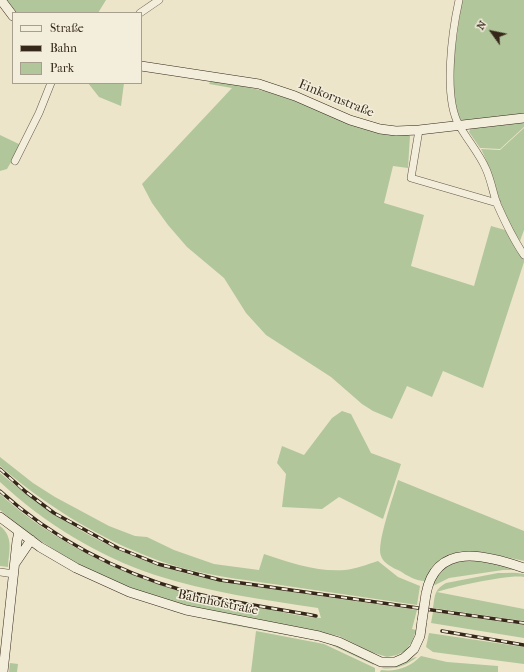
<!DOCTYPE html>
<meta charset="utf-8">
<style>
body{margin:0}
#map{position:relative;width:524px;height:672px;overflow:hidden;background:#ede5c9;font-family:"IM FELL French Canon",serif}
canvas{display:block}
.legend{position:absolute;left:12px;top:12px;width:130px;height:72px;box-sizing:border-box;background:#f3eedc;border:1px solid #a79e8e;margin:0;padding:5px 7px;list-style:none;font-size:12px;color:#35271a}
.legend li{display:flex;align-items:center;gap:8px;height:20px}
.legend b{width:20px;border:1px solid #a79e8e}
.north{position:absolute;left:472px;top:12px;width:40px;height:40px;-webkit-text-stroke:3px #f3eedc;paint-order:stroke;rotate:303deg;font-size:11px;font-weight:700;line-height:16px;text-align:center;color:#35271a}
.north::after{content:'';display:block;margin:auto;width:14px;height:18px;background:#35271a;clip-path:polygon(50% 0,100% 100%,50% 72%,0 100%)}
</style>
<div id="map">
<canvas width="524" height="672"></canvas>
<ul class="legend">
<li><b style="height:5px;background:#f3eedc"></b>Straße</li>
<li><b style="height:5px;background:#35271a"></b>Bahn</li>
<li><b style="height:11px;background:#b2c69b"></b>Park</li>
</ul>
<div class="north">N</div>
</div>
<script>
const c = document.querySelector('canvas').getContext('2d');
c.lineJoin = 'round';
function paint(path, color) { c.fillStyle = color; c.fill(path, 'evenodd'); }
function strokePath(path, color, width, dash) { c.strokeStyle = color; c.lineWidth = width; c.lineCap = dash ? 'butt' : 'round'; c.setLineDash(dash || []); c.stroke(path); }
function write(font, color, halo, rows, align = 'center') {
  c.font = font + ' "IM FELL French Canon",serif'; c.lineWidth = 3; c.setLineDash([]); c.textBaseline = 'middle'; c.strokeStyle = halo; c.fillStyle = color; for (const [text, x, y, turn = 0] of rows) {
    c.save(); c.translate(x, y); c.rotate((+turn || 0) * Math.PI / 180); c.textAlign = isNaN(turn) ? turn : align; if (halo) c.strokeText(text, 0, 0); c.fillText(text, 0, 0); c.restore();
  }
}
const green = new Path2D(`
 M 7,0 L 106,0 L 98,13 L 17,13 Z
 M 462,0 L 524,0 L 524,115 L 455,121 L 453,63 Z
 M 211,81 L 234,84 L 268,92 L 307,105 L 406,132 L 410,136 L 408,168 L 393,166 L 384,203 L 424,215 L 411,266 L 474,286 L 491,226 L 505,230 L 524,260 L 524,262 L 483,388 L 443,371 L 432,397 L 407,386 L 392,419 L 373,411 L 362,404 L 331,377 L 266,335 L 246,313 L 224,278 L 187,247 L 168,225 L 152,203 L 142,184 L 232,88 L 209,84 Z
 M 88,83 L 124,83 L 121,106 L 99,97 Z
 M 524,122 L 524,127 L 500,149 L 480,148 L 469,132 L 471,127 Z
 M 524,128 L 524,230 L 520,241 L 524,247 C 514,233 507,219 501,204 C 494,185 490,166 481,149 L 500,150 Z
 M 0,135 L 21,145 L 7,169 L 0,171 Z
 M 342,411 L 351,414 L 371,453 L 401,464 L 383,519 L 339,497 L 322,509 L 282,507 L 286,474 L 277,463 L 282,446 L 304,455 L 332,418 Z
 M 0,457 L 33,483 L 55,497 L 109,526 L 135,536 L 147,537 L 174,550 L 214,564 L 259,570 L 264,554 C 291,563 317,572 345,570 C 356,569 368,564 378,561 L 398,577 L 420,586 L 417,605 C 369,598 321,591 273,584 C 239,579 202,575 169,564 C 106,543 50,509 0,466 Z
 M 0,473 C 49,513 97,545 158,565 C 199,579 242,585 285,591 C 329,597 373,604 417,610 L 412,629 L 416,630 L 412,642 L 405,651 L 397,655 L 387,657 L 371,652 L 339,636 L 172,604 L 131,589 L 75,563 L 27,532 L 0,510 L 0,494 C 43,533 97,562 152,582 C 186,595 223,601 259,607 C 279,611 301,617 321,618 L 318,608 C 264,600 208,592 155,575 C 98,556 44,523 0,482 Z
 M 398,480 L 524,531 L 524,561 L 488,553 L 462,551 L 447,555 L 436,563 L 431,568 L 425,581 C 417,581 407,576 400,571 C 393,568 383,563 381,556 C 376,544 394,495 398,480 Z
 M 0,526 C 14,537 9,551 8,567 L 0,566 Z
 M 467,559 L 494,563 L 524,572 L 514,570 L 503,570 L 449,578 L 435,585 L 432,583 L 436,576 L 450,563 Z
 M 498,573 C 507,573 515,572 524,574 L 524,577 C 510,574 452,587 437,592 L 524,609 L 524,621 L 433,608 C 435,595 434,590 446,583 Z
 M 172,610 L 227,623 L 326,641 L 373,663 L 374,665 L 325,642 L 227,624 L 172,611 Z
 M 433,612 L 524,625 L 524,638 L 431,623 Z
 M 256,631 L 324,644 L 375,668 L 375,672 L 251,672 Z
 M 429,633 L 524,647 L 524,664 L 433,652 L 426,647 Z
 M 421,656 L 447,662 L 498,666 L 498,672 L 380,672 L 381,670 C 397,672 410,667 421,656 Z
 M 417,657 C 405,666 396,670 381,668 C 387,664 395,666 401,664 C 407,662 410,658 417,657 Z
 M 10,663 L 18,664 L 17,672 L 9,672 Z`);
const street = new Path2D(`
 M 459,0 C 452,32 443,97 459,125 C 468,141 479,153 486,169 C 491,180 493,193 497,204 C 505,222 513,239 524,255
 M 140,13 L 159,0
 M 419,130 L 411,178 L 497,203
 M 15,161 L 39,113 L 51,83
 M 0,572 L 14,574`);
const secondary = new Path2D(`
 M 1,0 L 13,16
 M 141,66 L 259,84 L 295,96 L 350,120 L 380,129 L 396,131 L 419,130 L 524,118
 M 0,517 L 40,547 L 76,568 L 129,592 L 186,610 L 319,636 L 339,642 L 381,662 L 395,662 L 404,658 L 414,649 L 420,636 L 422,621
 M 16,562 L 31,540
 M 426,594 C 436,541 486,555 524,568
 M 3,672 L 17,541 L 19,532`);
const rail = new Path2D(`
 M 0,469 L 26,492 L 54,513 L 118,548 L 158,564 L 220,580 L 524,623
 M 0,491 C 52,538 117,572 185,591 C 228,602 273,608 316,616
 M 442,631 L 524,645`);
const secondaryBridge = new Path2D(`
 M 422,621 L 426,594`);
const streetNames = [
 ["Einkornstraße",336,99,22],
 ["Bahnhofstraße",218,603,12]
];
paint(green, '#b2c69b');
strokePath(street, '#635646', 8);
strokePath(secondary, '#35271a', 10);
strokePath(street, '#f3eedc', 7);
strokePath(secondary, '#f3eedc', 9);
strokePath(rail, '#35271a', 3.5);
strokePath(rail, '#f3eedc', 2, [6]);
strokePath(secondaryBridge, '#35271a', 10, []);
strokePath(secondaryBridge, '#f3eedc', 9);
write('13px', '#35271a', '#f3eedc', streetNames);
</script>
